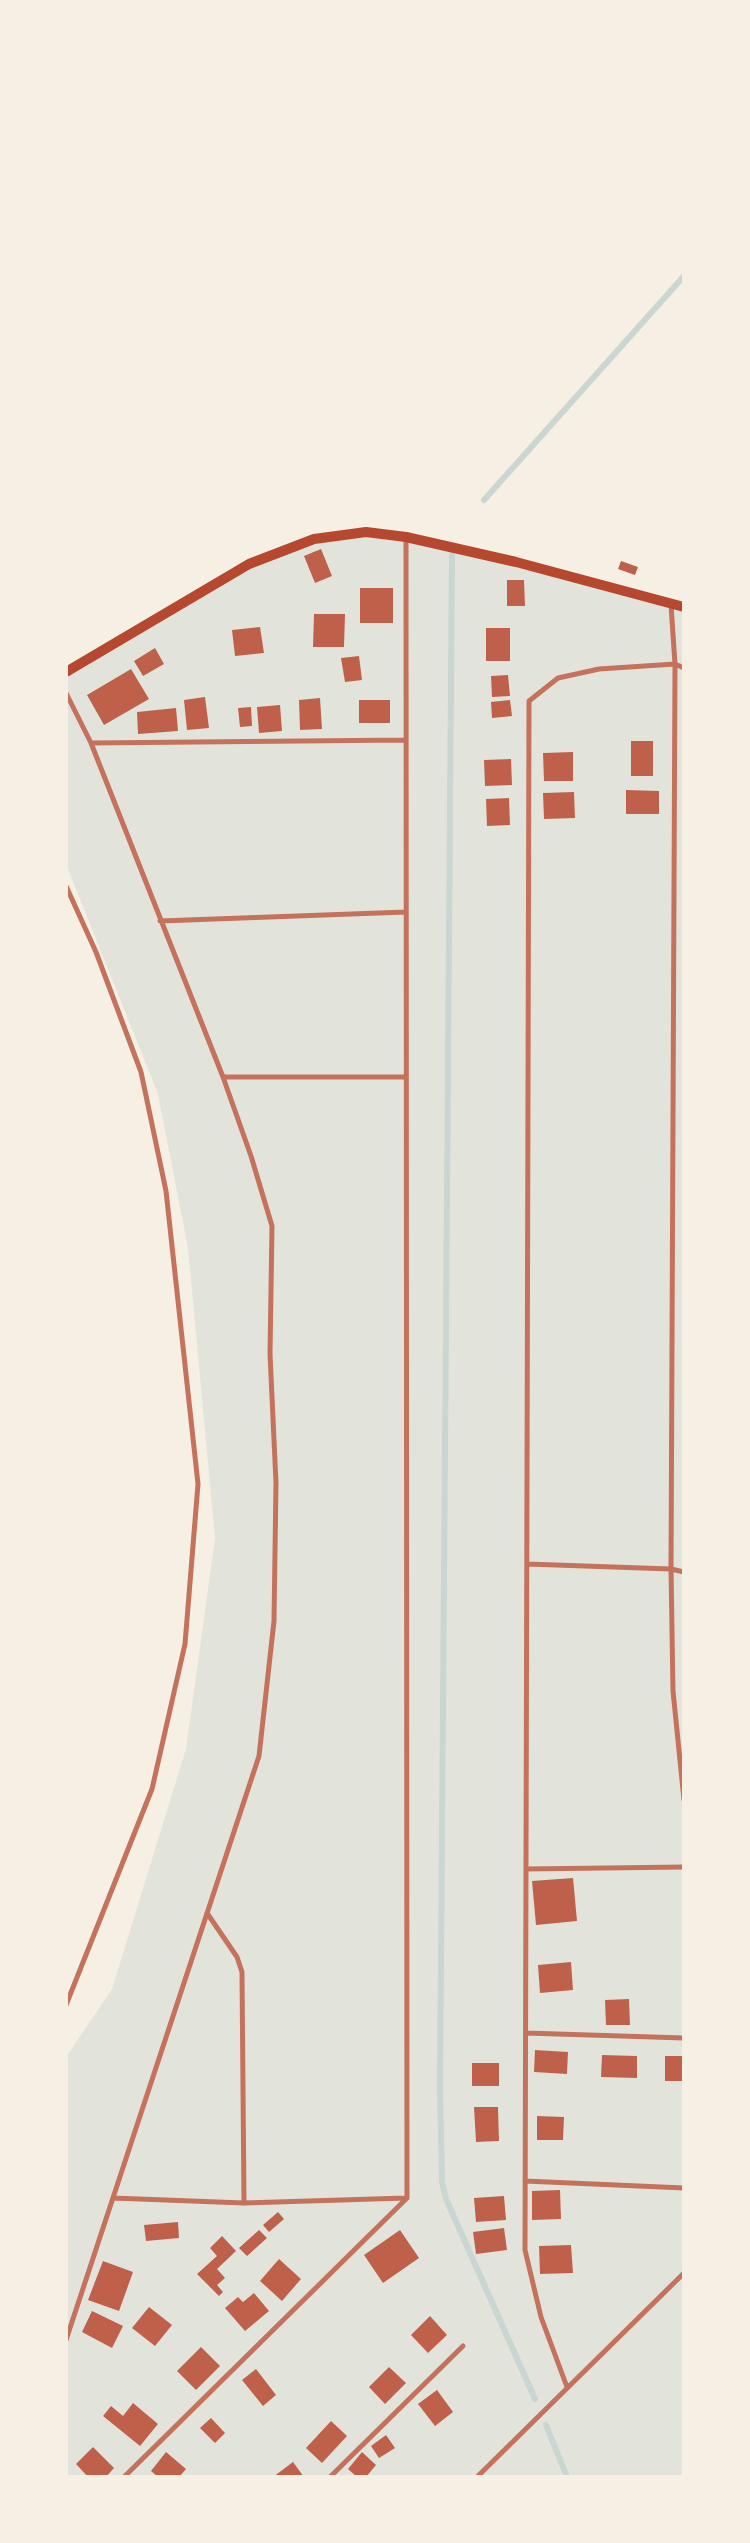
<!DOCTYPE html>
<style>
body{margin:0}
#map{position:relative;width:750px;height:2543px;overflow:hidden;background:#f6efe4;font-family:"Source Sans 3",sans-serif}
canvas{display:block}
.frame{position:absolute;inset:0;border:68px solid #f6efe4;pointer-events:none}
</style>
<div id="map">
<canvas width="750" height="2543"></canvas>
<div class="frame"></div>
</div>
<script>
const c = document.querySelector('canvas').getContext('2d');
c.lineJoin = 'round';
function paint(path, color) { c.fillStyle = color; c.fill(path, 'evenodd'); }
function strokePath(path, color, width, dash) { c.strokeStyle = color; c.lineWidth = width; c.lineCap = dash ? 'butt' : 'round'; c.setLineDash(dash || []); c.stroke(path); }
const green = new Path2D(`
 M 366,532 L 684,607 L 684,2477 L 66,2477 L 66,2057 L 112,1989 L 186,1749 L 215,1538 L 188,1248 L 158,1094 L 66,864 L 66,672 L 249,564 L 314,539 Z`);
const stream = new Path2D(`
 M 484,500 L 684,276
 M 452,555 L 440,2087 L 442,2182 L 446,2199 L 535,2399
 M 546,2425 L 567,2477`);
const building = new Path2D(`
 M 321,549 L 332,576 L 315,583 L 304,556 Z
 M 621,561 L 638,567 L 635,575 L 618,569 Z
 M 507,580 L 524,580 L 525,606 L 507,606 Z
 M 360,588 L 393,588 L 393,623 L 360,623 Z
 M 314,614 L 345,614 L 344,647 L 313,647 Z
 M 260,627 L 264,653 L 235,656 L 232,630 Z
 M 486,628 L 510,628 L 510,661 L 486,661 Z
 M 155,648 L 164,664 L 143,676 L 134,661 Z
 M 359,656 L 362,680 L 345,682 L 341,658 Z
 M 131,669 L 149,699 L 104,725 L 87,695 Z
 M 508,675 L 510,696 L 492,697 L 491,676 Z
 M 205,697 L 209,728 L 187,730 L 184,700 Z
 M 320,698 L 322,729 L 300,730 L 299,700 Z
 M 359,700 L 390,700 L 390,723 L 359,723 Z
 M 510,700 L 512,716 L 492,718 L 491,702 Z
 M 280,705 L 282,731 L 259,733 L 257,707 Z
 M 251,707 L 252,726 L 240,727 L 238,708 Z
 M 176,708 L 178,731 L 138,734 L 137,712 Z
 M 631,741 L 653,741 L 653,776 L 631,776 Z
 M 573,752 L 573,781 L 544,781 L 543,753 Z
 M 511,759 L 512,785 L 485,786 L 484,760 Z
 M 626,790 L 659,791 L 659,814 L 626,814 Z
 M 574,792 L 575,818 L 544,819 L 543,793 Z
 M 509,798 L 510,825 L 487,826 L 486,799 Z
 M 573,1878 L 577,1921 L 536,1925 L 532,1881 Z
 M 571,1962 L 573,1990 L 540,1993 L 538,1965 Z
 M 629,1999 L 630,2025 L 606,2025 L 605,2000 Z
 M 535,2050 L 568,2052 L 567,2074 L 534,2072 Z
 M 602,2055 L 637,2056 L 637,2078 L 601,2077 Z
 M 665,2056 L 684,2056 L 684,2081 L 665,2081 Z
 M 472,2063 L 499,2063 L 499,2086 L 472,2086 Z
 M 474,2107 L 498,2107 L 499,2141 L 476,2142 Z
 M 537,2116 L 564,2117 L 563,2140 L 537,2140 Z
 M 560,2190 L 561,2219 L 532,2220 L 532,2191 Z
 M 504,2196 L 506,2220 L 476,2222 L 474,2198 Z
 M 278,2212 L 284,2219 L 269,2232 L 263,2225 Z
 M 178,2222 L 179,2238 L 146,2241 L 144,2225 Z
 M 504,2228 L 507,2250 L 476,2254 L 473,2232 Z
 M 259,2230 L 267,2238 L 247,2256 L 239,2248 Z
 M 400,2230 L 419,2258 L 383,2283 L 364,2255 Z
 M 222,2236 L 236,2251 L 217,2269 L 225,2278 L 217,2285 L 223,2292 L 219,2296 L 197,2274 L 217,2256 L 210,2248 Z
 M 571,2245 L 573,2273 L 540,2274 L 539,2246 Z
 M 279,2259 L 301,2279 L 282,2301 L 260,2281 Z
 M 103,2261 L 133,2272 L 119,2311 L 88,2300 Z
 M 254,2293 L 269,2311 L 245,2331 L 225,2308 L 238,2297 L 243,2302 Z
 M 149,2307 L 172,2325 L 155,2346 L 132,2328 Z
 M 92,2311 L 123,2326 L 112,2348 L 82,2332 Z
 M 430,2316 L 447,2335 L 428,2353 L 411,2335 Z
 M 201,2347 L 220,2366 L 196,2390 L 177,2371 Z
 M 389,2367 L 406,2383 L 385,2404 L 369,2387 Z
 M 256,2369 L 276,2395 L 263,2406 L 242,2380 Z
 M 437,2390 L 453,2412 L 435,2426 L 418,2404 Z
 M 133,2403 L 158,2424 L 140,2446 L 103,2416 L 111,2406 L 123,2416 Z
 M 211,2418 L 225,2433 L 215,2443 L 200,2428 Z
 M 331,2421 L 347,2436 L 322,2463 L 306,2448 Z
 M 386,2435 L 395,2448 L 379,2458 L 371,2446 Z
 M 93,2447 L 114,2468 L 106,2477 L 88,2477 L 76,2464 Z
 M 166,2452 L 186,2469 L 179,2477 L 158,2477 L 151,2471 Z
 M 362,2452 L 376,2465 L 366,2477 L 357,2477 L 348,2469 Z
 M 293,2462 L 304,2477 L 273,2477 Z`);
const minor = new Path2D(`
 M 406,537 L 407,2198
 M 671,605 L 675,664 L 671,1569 L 673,1691 L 684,1800
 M 66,693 L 91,743 L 223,1077 L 251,1156 L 272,1226 L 270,1354 L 276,1483 L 274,1621 L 259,1756 L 66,2340
 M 91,743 L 406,740
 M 66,886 L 96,952 L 141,1072 L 166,1191 L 198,1484 L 185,1644 L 152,1789 L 66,2005
 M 160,921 L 406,912
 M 223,1077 L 406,1077
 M 527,1564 L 671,1569 L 684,1572
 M 526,1869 L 684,1867
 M 207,1913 L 237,1957 L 242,1972 L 244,2203
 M 526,2033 L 684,2038
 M 525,2181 L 684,2188
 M 113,2198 L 244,2203 L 406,2198
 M 567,2387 L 541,2317 L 525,2250 L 529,701 L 558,678 L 599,669 L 675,664 L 684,668
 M 124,2477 L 407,2198
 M 330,2477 L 463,2346
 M 477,2477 L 684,2273`);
const secondary = new Path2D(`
 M 66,672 L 249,564 L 314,539 L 366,532 L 406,537 L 516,562 L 684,607`);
paint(green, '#e2e4dc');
strokePath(stream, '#c9d6d2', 6);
paint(building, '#bf614a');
strokePath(minor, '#c5725c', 5);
strokePath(secondary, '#b5482f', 10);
</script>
